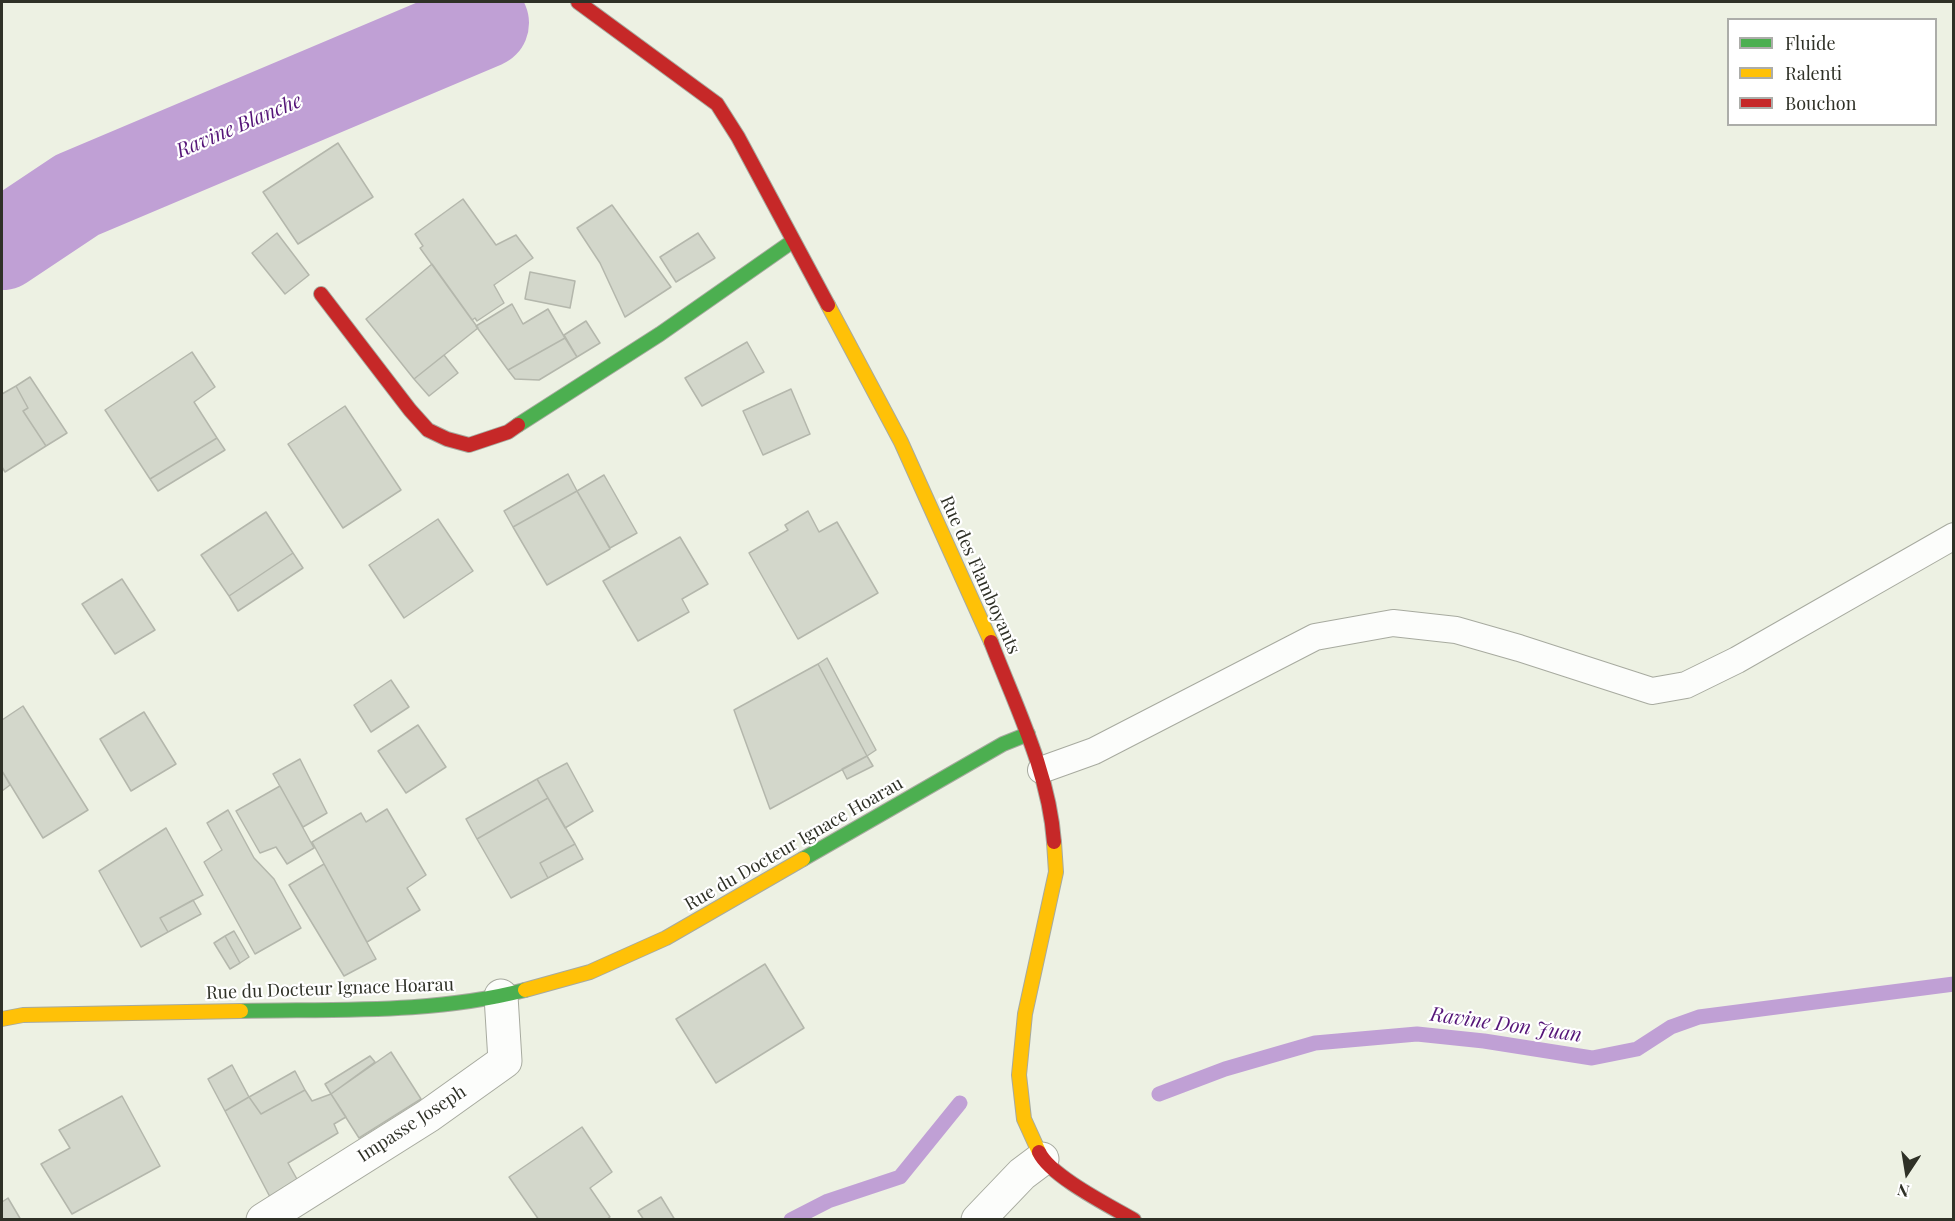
<!DOCTYPE html>
<style>
body{margin:0}
#map{position:relative;width:1955px;height:1221px;overflow:hidden;background:#edf1e3;font-family:"Playfair Display",serif}
canvas{display:block}
.frame{position:absolute;inset:0;border:3px solid #2f3127;pointer-events:none}
.legend{position:absolute;left:1727px;top:18px;width:210px;height:108px;box-sizing:border-box;background:#fff;border:2px solid #acada9;margin:0;padding:8px 10px;list-style:none;font-size:18px;color:#2f3127}
.legend li{display:flex;align-items:center;gap:12px;height:30px}
.legend b{width:30px;border:2px solid #acada9}
.north{position:absolute;left:1877px;top:1143px;width:60px;height:60px;-webkit-text-stroke:4px #fff;paint-order:stroke;rotate:192deg;font-size:16px;font-weight:700;line-height:24px;text-align:center;color:#2f3127}
.north::after{content:'';display:block;margin:auto;width:21px;height:27px;background:#2f3127;clip-path:polygon(50% 0,100% 100%,50% 72%,0 100%)}
</style>
<div id="map">
<canvas width="1955" height="1221"></canvas>
<div class="frame"></div>
<ul class="legend">
<li><b style="height:8px;background:#4caf50"></b>Fluide</li>
<li><b style="height:8px;background:#ffc107"></b>Ralenti</li>
<li><b style="height:8px;background:#c62828"></b>Bouchon</li>
</ul>
<div class="north">N</div>
</div>
<script>
const c = document.querySelector('canvas').getContext('2d');
c.lineJoin = 'round';
function strokePath(path, color, width, dash) { c.strokeStyle = color; c.lineWidth = width; c.lineCap = dash ? 'butt' : 'round'; c.setLineDash(dash || []); c.stroke(path); }
function paint(path, color) { c.fillStyle = color; c.fill(path, 'evenodd'); }
function write(font, color, halo, rows, align = 'center') {
  c.font = font + ' "Playfair Display",serif'; c.lineWidth = 4.5; c.setLineDash([]); c.textBaseline = 'middle'; c.strokeStyle = halo; c.fillStyle = color; for (const [text, x, y, turn = 0] of rows) {
    c.save(); c.translate(x, y); c.rotate((+turn || 0) * Math.PI / 180); c.textAlign = isNaN(turn) ? turn : align; if (halo) c.strokeText(text, 0, 0); c.fillText(text, 0, 0); c.restore();
  }
}
const stream = new Path2D(`
 M 1159,1094 L 1225,1069 L 1315,1043 L 1417,1034 L 1484,1041 L 1592,1058 L 1637,1049 L 1671,1027 L 1699,1017 L 1954,984
 M 791,1220 L 828,1201 L 900,1177 L 960,1103`);
const river = new Path2D(`
 M 2,245 L 77,195 L 484,23`);
const building = new Path2D(`
 M 338,143 L 373,197 L 298,244 L 263,192 Z
 M 463,199 L 496,245 L 516,235 L 533,258 L 494,285 L 504,303 L 477,321 L 475,318 L 472,320 L 420,248 L 423,246 L 415,234 Z
 M 612,205 L 671,287 L 625,317 L 600,263 L 577,228 Z
 M 277,233 L 309,275 L 285,294 L 252,253 Z
 M 698,233 L 715,258 L 676,282 L 660,257 Z
 M 432,264 L 478,328 L 414,379 L 366,319 Z
 M 530,272 L 575,281 L 570,308 L 525,299 Z
 M 512,304 L 523,324 L 548,309 L 565,338 L 508,370 L 476,326 Z
 M 586,321 L 600,343 L 577,357 L 564,335 Z
 M 565,338 L 577,357 L 539,380 L 515,379 L 508,370 Z
 M 747,342 L 764,372 L 702,406 L 685,378 Z
 M 192,352 L 215,387 L 194,402 L 217,438 L 150,479 L 105,410 Z
 M 444,355 L 458,373 L 429,396 L 414,379 Z
 M 30,377 L 67,433 L 46,446 L 23,411 L 28,408 L 16,386 Z
 M 16,386 L 28,408 L 23,411 L 46,446 L 5,472 L 2,467 L 2,394 Z
 M 791,389 L 810,434 L 763,455 L 743,411 Z
 M 345,406 L 401,490 L 343,528 L 288,444 Z
 M 217,438 L 225,450 L 158,491 L 150,479 Z
 M 568,474 L 577,491 L 513,527 L 504,511 Z
 M 604,475 L 637,533 L 610,548 L 577,491 Z
 M 577,491 L 610,549 L 547,585 L 513,527 Z
 M 808,511 L 819,532 L 837,522 L 878,593 L 798,639 L 749,553 L 788,530 L 785,525 Z
 M 266,512 L 293,553 L 229,596 L 201,555 Z
 M 438,519 L 473,571 L 404,618 L 369,565 Z
 M 680,537 L 708,584 L 682,599 L 689,612 L 638,641 L 603,581 Z
 M 293,553 L 303,568 L 238,611 L 229,596 Z
 M 122,579 L 155,630 L 115,654 L 82,604 Z
 M 827,658 L 876,750 L 867,756 L 818,664 Z
 M 818,664 L 867,756 L 770,809 L 734,710 Z
 M 391,680 L 409,707 L 371,732 L 354,705 Z
 M 23,706 L 88,810 L 43,838 L 2,771 L 2,720 Z
 M 144,712 L 176,764 L 131,791 L 100,739 Z
 M 418,725 L 446,767 L 406,793 L 378,751 Z
 M 867,756 L 873,766 L 847,779 L 842,769 Z
 M 300,759 L 327,813 L 303,827 L 273,774 Z
 M 567,763 L 593,811 L 565,828 L 537,779 Z
 M 2,771 L 10,785 L 2,791 Z
 M 537,779 L 548,798 L 477,839 L 466,819 Z
 M 280,786 L 314,848 L 287,864 L 276,847 L 260,853 L 236,811 Z
 M 548,798 L 575,844 L 540,863 L 548,878 L 511,898 L 477,839 Z
 M 387,809 L 426,875 L 407,888 L 420,910 L 367,942 L 312,842 L 361,813 L 366,822 Z
 M 228,810 L 254,858 L 274,879 L 301,928 L 255,954 L 204,862 L 222,850 L 207,823 Z
 M 166,828 L 203,895 L 160,918 L 168,932 L 141,947 L 99,871 Z
 M 575,844 L 583,859 L 548,878 L 540,863 Z
 M 324,864 L 376,959 L 344,976 L 289,885 Z
 M 193,900 L 201,914 L 168,932 L 160,918 Z
 M 234,931 L 249,957 L 240,963 L 225,936 Z
 M 225,936 L 240,963 L 230,969 L 214,943 Z
 M 765,964 L 804,1028 L 716,1083 L 676,1019 Z
 M 391,1052 L 421,1099 L 359,1138 L 331,1094 Z
 M 370,1056 L 375,1062 L 331,1094 L 325,1084 Z
 M 232,1065 L 249,1097 L 225,1111 L 208,1079 Z
 M 295,1071 L 305,1090 L 261,1114 L 249,1097 Z
 M 305,1090 L 312,1101 L 331,1094 L 346,1117 L 334,1124 L 338,1133 L 288,1163 L 298,1181 L 270,1197 L 225,1111 L 249,1097 L 261,1114 Z
 M 122,1096 L 160,1166 L 72,1214 L 41,1164 L 70,1148 L 59,1130 Z
 M 582,1127 L 612,1172 L 590,1188 L 610,1217 L 606,1220 L 539,1220 L 509,1177 Z
 M 661,1197 L 675,1220 L 644,1220 L 638,1211 Z
 M 8,1198 L 21,1220 L 2,1220 L 2,1202 Z`);
const lane = new Path2D(`
 M 1041,770 L 1094,751 L 1315,637 L 1393,623 L 1456,630 L 1519,648 L 1652,691 L 1686,685 L 1737,660 L 1954,536`);
const street = new Path2D(`
 M 263,1220 L 428,1116 L 505,1061 L 501,996
 M 978,1220 L 1022,1174 L 1042,1159`);
const fast = new Path2D(`
 M 518,425 L 660,334 L 793,241
 M 803,859 L 1003,744 L 1028,734
 M 241,1011 C 335,1009 433,1014 525,990`);
const slow = new Path2D(`
 M 828,305 L 901,442 L 991,642
 M 525,990 L 590,972 L 666,938 L 803,859
 M 2,1019 L 23,1015 L 241,1011
 M 1039,1152 L 1024,1119 L 1019,1075 L 1025,1014 L 1056,872 L 1054,842`);
const jam = new Path2D(`
 M 578,2 L 717,104 L 738,137 L 828,305
 M 321,294 L 410,410 L 428,430 L 447,439 L 469,445 L 508,432 L 518,425
 M 991,642 C 1016,707 1049,772 1054,842
 M 1039,1152 C 1050,1176 1110,1206 1134,1220`);
const streetNames = [
 ["Rue des Flamboyants",980,575,66],
 ["Rue du Docteur Ignace Hoarau",794,844,-30],
 ["Rue du Docteur Ignace Hoarau",330,989,-2],
 ["Impasse Joseph",412,1124,-33]
];
const waterNames = [
 ["Ravine Blanche",239,126,-23],
 ["Ravine Don Juan",1506,1025,8]
];
strokePath(stream, '#c0a0d5', 15);
strokePath(river, '#c0a0d5', 90);
paint(building, '#d3d7cb');
strokePath(building, '#b4b7ac', 1.5);
strokePath(lane, '#a7aa9f', 28);
strokePath(street, '#a7aa9f', 35);
strokePath(fast, '#a7aa9f', 16);
strokePath(slow, '#a7aa9f', 16);
strokePath(jam, '#a7aa9f', 16);
strokePath(lane, '#fcfdfb', 26);
strokePath(street, '#fcfdfb', 33);
strokePath(fast, '#4caf50', 14);
strokePath(slow, '#ffc107', 14);
strokePath(jam, '#c62828', 14);
write('18px', '#2f3127', '#fff', streetNames);
write('italic 20px', '#551578', '#fff', waterNames);
</script>
